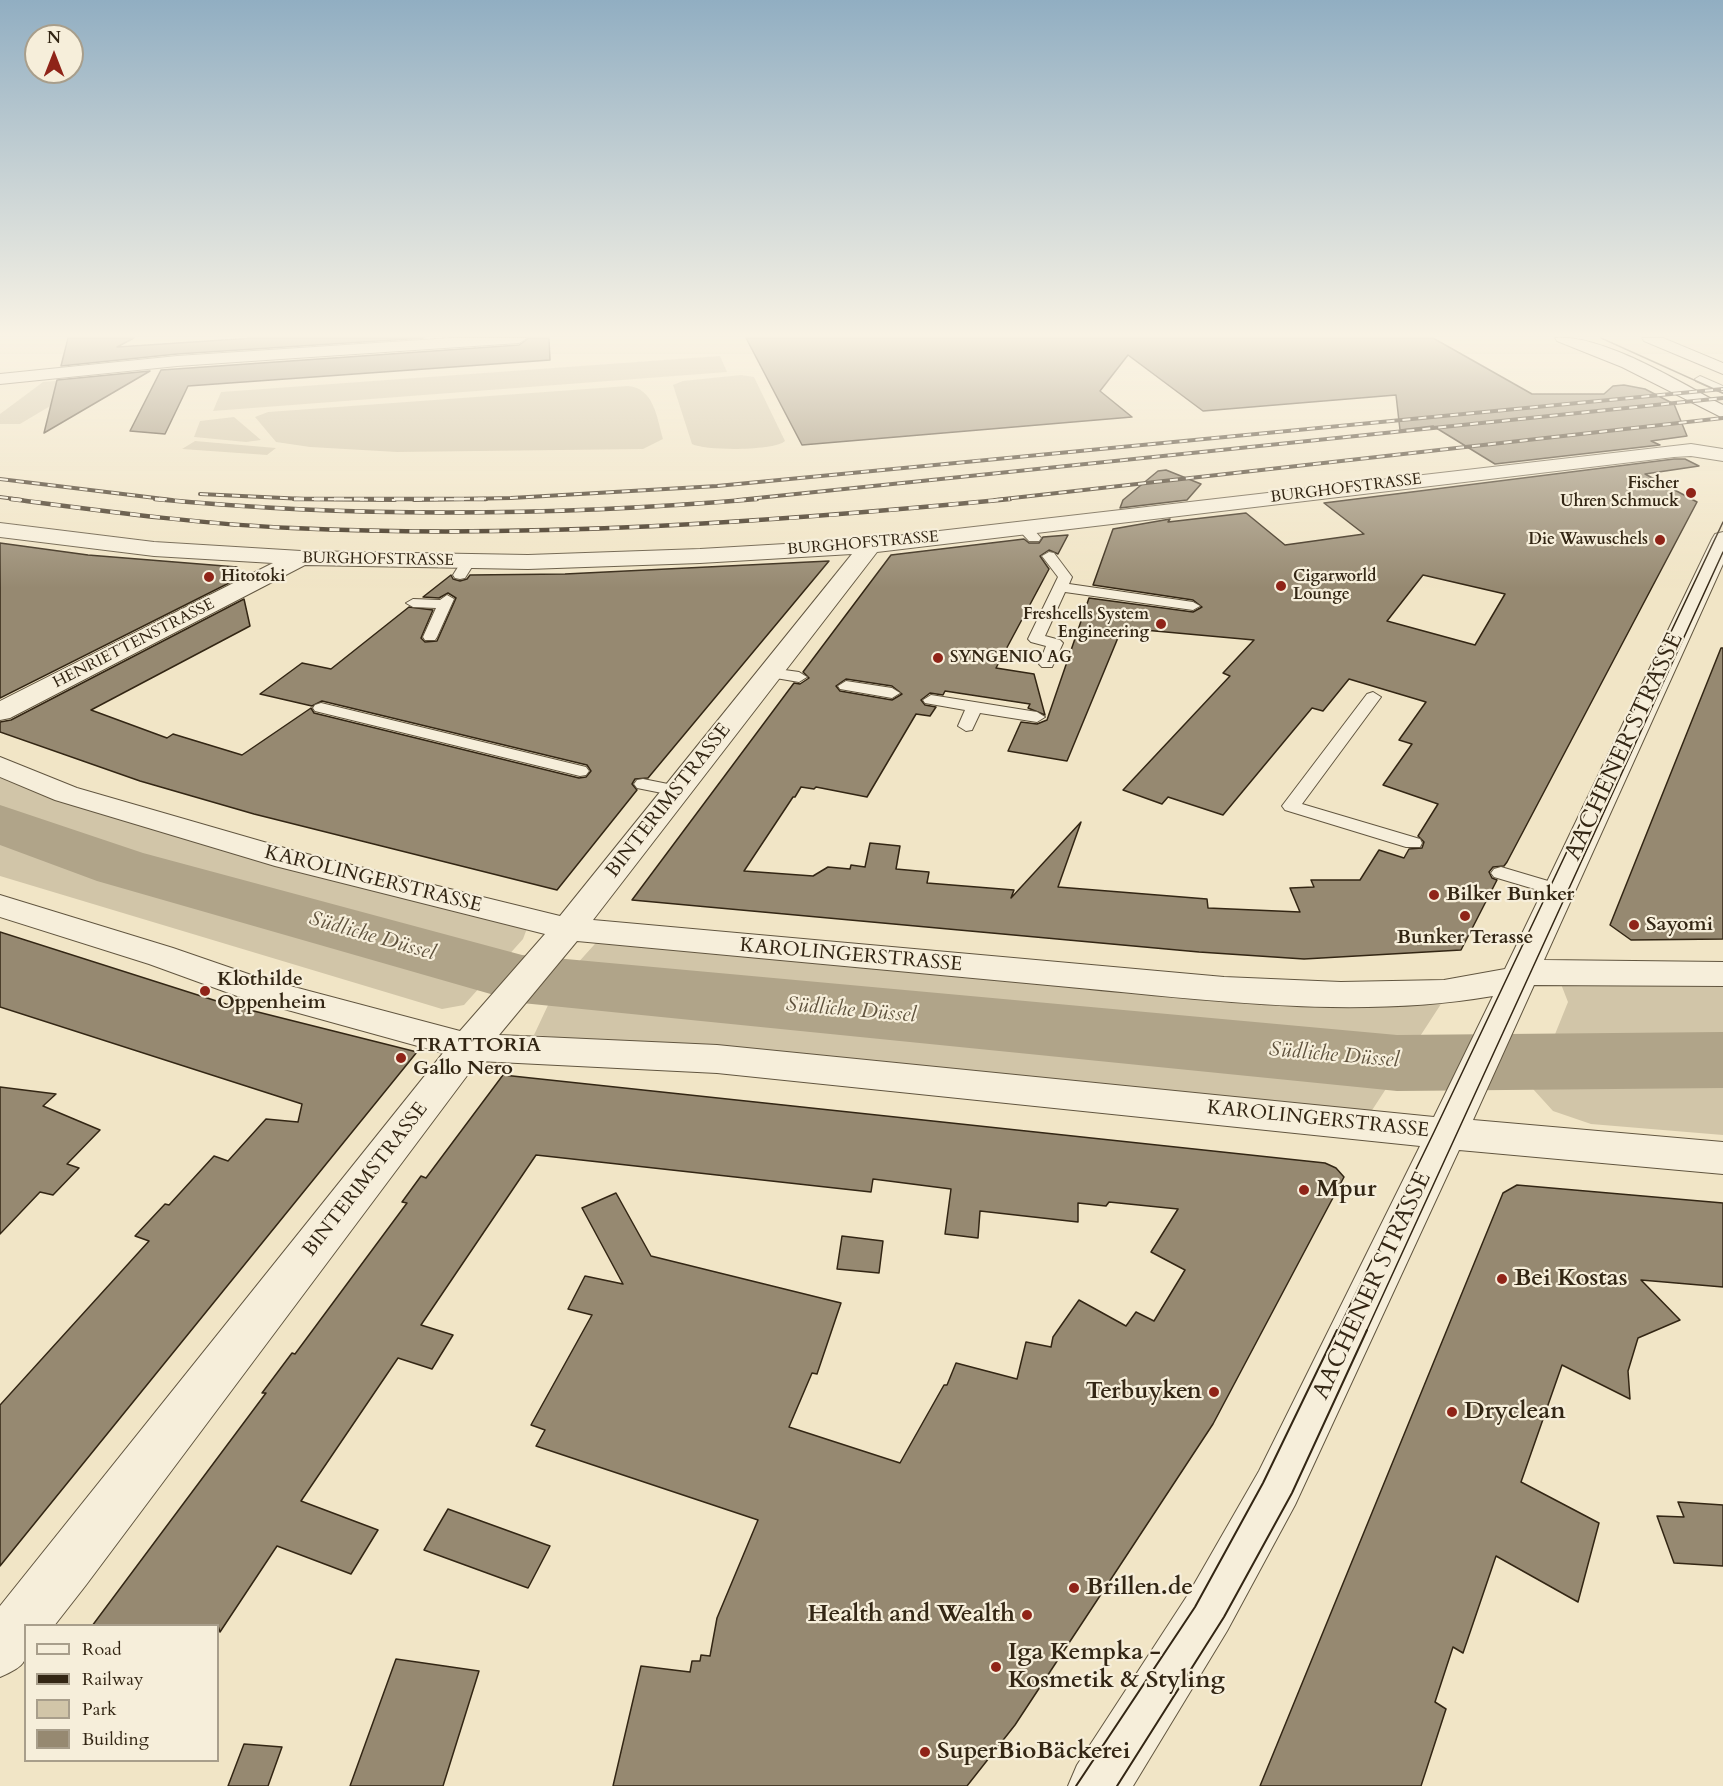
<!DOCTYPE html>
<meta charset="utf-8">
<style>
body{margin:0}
#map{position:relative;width:1723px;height:1786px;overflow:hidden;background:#f1e5c6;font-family:Cardo,serif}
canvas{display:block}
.legend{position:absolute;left:24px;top:1624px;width:195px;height:138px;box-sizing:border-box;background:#f6eeda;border:2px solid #a89e8b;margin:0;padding:8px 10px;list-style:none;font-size:18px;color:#332614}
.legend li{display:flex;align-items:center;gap:12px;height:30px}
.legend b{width:30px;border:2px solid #a89e8b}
.north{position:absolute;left:24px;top:24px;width:60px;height:60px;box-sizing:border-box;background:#f6eeda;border:2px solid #a89e8b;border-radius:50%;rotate:0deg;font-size:16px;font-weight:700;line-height:24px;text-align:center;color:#332614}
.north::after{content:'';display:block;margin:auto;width:21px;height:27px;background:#8f2418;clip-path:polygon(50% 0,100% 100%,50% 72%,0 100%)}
</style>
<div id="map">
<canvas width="1723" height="1786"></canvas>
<ul class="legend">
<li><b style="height:8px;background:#f6eeda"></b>Road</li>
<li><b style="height:8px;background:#332614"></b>Railway</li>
<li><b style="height:16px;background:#d1c5a8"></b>Park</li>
<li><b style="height:16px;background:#968971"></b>Building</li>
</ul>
<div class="north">N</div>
</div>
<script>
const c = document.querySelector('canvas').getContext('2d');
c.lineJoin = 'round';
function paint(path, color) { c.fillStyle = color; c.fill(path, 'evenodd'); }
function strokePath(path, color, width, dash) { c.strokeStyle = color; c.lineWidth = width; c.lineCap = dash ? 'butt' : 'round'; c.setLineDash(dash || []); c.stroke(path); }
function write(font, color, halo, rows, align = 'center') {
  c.font = font + ' Cardo,serif'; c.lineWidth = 4.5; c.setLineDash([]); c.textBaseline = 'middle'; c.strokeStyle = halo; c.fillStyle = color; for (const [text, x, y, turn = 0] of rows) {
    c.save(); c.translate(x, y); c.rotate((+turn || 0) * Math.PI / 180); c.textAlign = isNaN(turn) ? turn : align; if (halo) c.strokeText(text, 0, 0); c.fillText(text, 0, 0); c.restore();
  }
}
const green = new Path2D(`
 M 720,356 L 727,372 L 213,411 L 221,392 Z
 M 741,375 L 754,377 L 785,441 C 775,451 705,451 692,444 L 673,385 L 683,381 Z
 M 99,377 L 20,424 L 0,424 L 0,414 L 43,382 Z
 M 628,386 C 654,388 657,418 663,439 L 643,449 L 397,452 L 310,447 L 276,442 L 255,417 L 268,412 Z
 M 234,417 L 261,440 L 246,442 L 194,437 L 200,421 Z
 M 195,441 L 276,448 L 267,455 L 182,449 Z
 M 0,773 L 529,923 L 523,939 L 464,1005 L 442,1009 L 0,876 Z
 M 603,935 L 1424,995 L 1441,1004 L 1367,1118 L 534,1035 L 557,986 Z
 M 1723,978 L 1723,1135 L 1591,1124 L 1553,1111 L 1533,1089 L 1568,1002 L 1559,979 Z`);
const river = new Path2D(`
 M 0,805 L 143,853 L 522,955 L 1397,1035 L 1723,1032 L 1723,1088 L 1397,1091 L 522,1003 L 97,881 L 0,845 Z`);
const building = new Path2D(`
 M 68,338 L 134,338 L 117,347 L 253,338 L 424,338 L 177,354 L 61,366 Z
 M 529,338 L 549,338 L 550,360 L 188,386 L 165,434 L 130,431 L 161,370 L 519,345 Z
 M 746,338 L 1433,338 L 1532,394 L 1604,394 L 1613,386 L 1624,385 L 1645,389 L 1674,404 L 1687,436 L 1651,441 L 1660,445 L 1495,464 L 1433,426 L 1400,430 L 1396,395 L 1203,411 L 1128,355 L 1100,391 L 1132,417 L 802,445 Z
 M 150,371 L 44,433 L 57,380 Z
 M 1674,459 L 1685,459 L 1699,466 L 1645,474 L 1697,502 L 1507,862 L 1504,866 L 1493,867 L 1489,872 L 1492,878 L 1497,880 L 1461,950 L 1304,959 L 1199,952 L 632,900 L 794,683 L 800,684 L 809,678 L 803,672 L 891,555 L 1024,539 L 1029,543 L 1039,543 L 1043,537 L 1068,535 L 1058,554 L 1049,550 L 1040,556 L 1049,569 L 996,668 L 1034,674 L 1045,715 L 1028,708 L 1030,704 L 945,691 L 943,695 L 930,693 L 921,700 L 925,705 L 936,707 L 930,716 L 916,714 L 867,797 L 816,787 L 814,789 L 801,787 L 795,797 L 793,797 L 744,871 L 813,876 L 828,867 L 850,869 L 851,865 L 865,867 L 870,843 L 900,846 L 896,869 L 929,872 L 927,883 L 1014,890 L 1011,898 L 1081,822 L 1058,887 L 1207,899 L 1208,908 L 1300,912 L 1290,888 L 1314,887 L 1311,880 L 1360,880 L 1379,850 L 1404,858 L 1409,849 L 1422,848 L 1424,842 L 1418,836 L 1438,804 L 1383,785 L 1412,744 L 1399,740 L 1426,702 L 1349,679 L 1323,711 L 1312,708 L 1223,815 L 1168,797 L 1162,804 L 1123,790 L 1230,676 L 1223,673 L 1254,640 L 1122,628 L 1067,761 L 1008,751 L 1021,722 L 1037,724 L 1047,720 L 1089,598 L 1193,612 L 1202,607 L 1193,600 L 1093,585 L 1113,529 L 1170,519 L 1168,522 L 1246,513 L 1285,545 L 1364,534 L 1324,503 ZM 1423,575 L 1505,594 L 1475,645 L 1387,621 ZM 846,679 L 892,686 L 902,694 L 892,700 L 840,691 L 836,686 Z
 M 1166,470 L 1201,484 L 1187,500 L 1120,508 L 1123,500 L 1158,471 Z
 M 0,543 L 88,555 L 237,567 L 239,578 L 0,698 Z
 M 829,561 L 648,778 L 635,779 L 632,784 L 637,790 L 557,890 L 254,814 L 140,781 L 0,732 L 0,722 L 11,720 L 244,599 L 250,626 L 91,710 L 167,738 L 173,734 L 242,755 L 311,708 L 314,713 L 579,778 L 586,777 L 591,771 L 587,765 L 322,701 L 312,706 L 260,694 L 302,663 L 331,669 L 409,607 L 433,610 L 421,638 L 425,642 L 437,641 L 456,598 L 448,593 L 439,598 L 423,597 L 451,575 L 453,579 L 460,581 L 467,579 L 470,575 L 565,574 Z
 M 1721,648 L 1723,648 L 1723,939 L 1631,940 L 1610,925 Z
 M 0,932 L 226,1004 L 417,1052 L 0,1566 L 0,1405 L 149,1241 L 135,1236 L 165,1204 L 169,1205 L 214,1156 L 228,1161 L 266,1119 L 298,1122 L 302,1104 L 0,1007 Z
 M 503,1075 L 1325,1163 L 1336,1168 L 1344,1177 L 1213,1424 L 1015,1725 L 967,1786 L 613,1786 L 641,1666 L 690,1672 L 692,1661 L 700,1661 L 701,1655 L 710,1656 L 717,1618 L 758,1520 L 536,1446 L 545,1430 L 531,1425 L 592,1315 L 568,1309 L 585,1276 L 623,1284 L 582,1208 L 616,1193 L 651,1256 L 841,1303 L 817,1374 L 812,1373 L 789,1427 L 900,1463 L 944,1385 L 947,1385 L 956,1363 L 1017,1379 L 1026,1342 L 1051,1347 L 1053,1337 L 1079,1300 L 1126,1326 L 1136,1312 L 1154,1321 L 1185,1270 L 1151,1252 L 1178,1209 L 1109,1202 L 1106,1206 L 1078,1203 L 1078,1222 L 980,1211 L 978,1238 L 945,1234 L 951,1189 L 873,1179 L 871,1192 L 536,1155 L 421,1325 L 453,1335 L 432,1369 L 398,1358 L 301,1501 L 378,1530 L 351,1574 L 277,1546 L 220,1632 L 218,1626 L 92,1626 L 266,1393 L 262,1393 L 292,1353 L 295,1354 L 407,1203 L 402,1202 L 421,1176 L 426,1178 Z
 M 0,1087 L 56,1094 L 43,1106 L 100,1130 L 67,1164 L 79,1168 L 53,1195 L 40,1192 L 0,1234 Z
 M 1517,1185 L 1723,1203 L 1723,1287 L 1641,1280 L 1680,1320 L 1638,1338 L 1628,1371 L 1630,1399 L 1562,1365 L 1521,1482 L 1599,1523 L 1578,1602 L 1496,1556 L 1463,1653 L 1453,1647 L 1435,1702 L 1446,1709 L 1421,1786 L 1260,1786 L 1503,1193 Z
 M 842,1236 L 883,1241 L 879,1273 L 837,1269 Z
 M 1678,1502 L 1723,1505 L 1723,1566 L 1674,1563 L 1657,1516 L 1684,1517 Z
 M 448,1509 L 550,1546 L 528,1588 L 424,1550 Z
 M 396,1659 L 479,1671 L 443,1786 L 350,1786 Z
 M 244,1744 L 282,1747 L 268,1786 L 228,1786 Z`);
const service = new Path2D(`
 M 1700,376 L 1723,386 L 1723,393 L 1696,381 L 1695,379 Z
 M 1023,523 C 1030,525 1036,532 1041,538 L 1039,541 L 1029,541 L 1016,527 Z
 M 1049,552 L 1054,553 L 1072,577 L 1069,584 L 1193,602 L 1200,606 L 1193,610 L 1065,592 L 1045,636 L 1060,640 L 1063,643 L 1052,667 L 1042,667 L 1039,664 L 1046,646 L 1031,642 L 1028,639 L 1058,577 L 1042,556 Z
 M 468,558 L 475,562 L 465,578 L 460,579 L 455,578 L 453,575 L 463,559 Z
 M 447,595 L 454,599 L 437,637 L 435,640 L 425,640 L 423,637 L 436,608 L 413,607 L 406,603 L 413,599 L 440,600 Z
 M 770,668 L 799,672 L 807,677 L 799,682 L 764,676 L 762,673 L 764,670 Z
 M 846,681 L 892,688 L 900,693 L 892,698 L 840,689 L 838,686 Z
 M 1373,692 L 1381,697 L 1302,804 L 1420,839 L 1422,843 L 1420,847 L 1406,847 L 1285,810 L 1282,806 L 1367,694 Z
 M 931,695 L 1037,712 L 1045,717 L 1037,722 L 980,713 L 972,730 L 966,731 L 958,726 L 965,710 L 925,703 L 923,700 Z
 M 321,703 L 586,767 L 589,771 L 586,775 L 580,776 L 315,711 L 313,708 L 315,705 Z
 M 643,779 L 683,787 L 686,791 L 683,795 L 677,796 L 637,788 L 634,784 L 637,780 Z
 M 1501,867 L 1565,886 L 1568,890 L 1565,894 L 1558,896 L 1494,877 L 1491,873 L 1494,869 Z`);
const minor = new Path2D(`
 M 452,338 L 527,338 L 519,343 L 177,366 L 0,384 L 0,374 L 177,356 Z
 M 1691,444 L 1723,449 L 1723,461 L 1691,456 L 1674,457 L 877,552 L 593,920 L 1224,977 L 1341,982 L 1444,980 L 1505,969 L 1712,539 L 1715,534 L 1723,532 L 1723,564 L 1544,960 L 1723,962 L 1723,986 L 1534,985 L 1473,1120 L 1723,1142 L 1723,1174 L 1459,1150 L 1295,1505 L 1227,1631 L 1133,1786 L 1068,1786 L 1077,1765 L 1189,1593 L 1259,1471 L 1420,1146 L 717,1073 L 478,1061 L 86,1585 L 54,1626 L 26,1626 C 26,1658 33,1663 0,1677 L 0,1606 L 443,1053 L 237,996 L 149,964 L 0,917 L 0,895 L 173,948 L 260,978 L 460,1031 L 545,934 L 275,866 L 55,800 L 0,777 L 0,757 L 77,788 L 295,851 L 560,916 L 852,554 L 700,563 L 528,569 L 305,565 L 10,718 L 0,720 L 0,701 L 273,563 L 154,556 L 0,537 L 0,523 L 154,542 L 301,551 L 528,555 L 700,549 L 870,539 ZM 577,941 C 741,956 905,972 1069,987 C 1209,1000 1354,1020 1493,996 L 1434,1117 L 717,1045 L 499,1035 Z`);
const secondary = new Path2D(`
 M 1555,338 C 1601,333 1681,383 1723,405 L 1723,418 L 1622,367 L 1557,341 Z
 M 1642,338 L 1663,338 L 1723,363 L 1723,374 L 1644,341 Z`);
const tramFar1 = new Path2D(`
 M 1601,338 L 1723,393
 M 1337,1332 L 1434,1132 L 1723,522
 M 1366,1332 L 1723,552`);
const tram = new Path2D(`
 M 1076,1786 L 1195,1607 L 1263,1483 L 1337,1330
 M 1117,1786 L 1224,1617 L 1292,1493 L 1367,1330`);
const railFar1 = new Path2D(`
 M 0,479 L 172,500
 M 200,494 L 304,499 L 395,500
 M 0,497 L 22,500
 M 414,500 L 511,498 L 717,486 L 1723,389
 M 738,500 L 1723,398
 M 995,500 L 1723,418`);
const rail = new Path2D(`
 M 11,499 C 104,511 198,524 292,528 C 532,539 771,522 1010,499
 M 155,499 C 354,518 557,516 757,499
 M 294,499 L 486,499`);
const markers = [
 [1691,493,6,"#8f2418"],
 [1660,540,6,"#8f2418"],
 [209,577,6,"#8f2418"],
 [1281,586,6,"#8f2418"],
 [1161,624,6,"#8f2418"],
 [938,658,6,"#8f2418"],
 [1434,895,6,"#8f2418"],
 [1465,916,6,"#8f2418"],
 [1634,925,6,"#8f2418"],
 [205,991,6,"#8f2418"],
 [401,1058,6,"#8f2418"],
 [1304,1190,6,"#8f2418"],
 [1502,1279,6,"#8f2418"],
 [1214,1392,6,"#8f2418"],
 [1452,1412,6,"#8f2418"],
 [1074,1588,6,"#8f2418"],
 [1027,1615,6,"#8f2418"],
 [996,1667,6,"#8f2418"],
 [925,1752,6,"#8f2418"]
];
const farPoinames = [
 ["Fischer",1679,484],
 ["Uhren Schmuck",1679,502],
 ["Die Wawuschels",1648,540],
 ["Hitotoki",221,577,"left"],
 ["Cigarworld",1293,577,"left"],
 ["Lounge",1293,595,"left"],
 ["Freshcells System",1149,615],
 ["Engineering",1149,633],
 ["SYNGENIO AG",950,658,"left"]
];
const farStreetnames = [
 ["BURGHOFSTRASSE",1346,489,-7],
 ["BURGHOFSTRASSE",863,544,-5],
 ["BURGHOFSTRASSE",378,560,1],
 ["HENRIETTENSTRASSE",134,644,-27]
];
const streetNames = [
 ["BINTERIMSTRASSE",669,801,-52],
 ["KAROLINGERSTRASSE",373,880,14],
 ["KAROLINGERSTRASSE",851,956,5],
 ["KAROLINGERSTRASSE",1318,1120,6],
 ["BINTERIMSTRASSE",366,1180,-52]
];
const poiNames = [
 ["Bilker Bunker",1446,895],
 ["Sayomi",1646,925],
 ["Bunker Terasse",1465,938,"center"],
 ["Klothilde",217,980],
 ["Oppenheim",217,1003],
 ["TRATTORIA",413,1046],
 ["Gallo Nero",413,1069]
];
const waterNames = [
 ["Südliche Düssel",372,937,16],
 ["Südliche Düssel",851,1011,5],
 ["Südliche Düssel",1334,1056,5]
];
const nearStreetnames = [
 ["AACHENER STRASSE",1625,747,-65],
 ["AACHENER STRASSE",1373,1286,-65]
];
const nearPoinames = [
 ["Mpur",1316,1190],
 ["Bei Kostas",1514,1279],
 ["Terbuyken",1202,1392,"right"],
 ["Dryclean",1464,1412],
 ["Brillen.de",1086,1588],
 ["Health and Wealth",1015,1615,"right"],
 ["Iga Kempka -",1008,1653],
 ["Kosmetik & Styling",1008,1681],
 ["SuperBioBäckerei",937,1752]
];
paint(green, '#d1c5a8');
paint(river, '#b0a489');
paint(building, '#968971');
strokePath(building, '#332614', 1.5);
strokePath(service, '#625640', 2);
strokePath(minor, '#625640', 2);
strokePath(secondary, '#332614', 2);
paint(service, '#f6eeda');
paint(minor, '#f6eeda');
paint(secondary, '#f6eeda');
strokePath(tramFar1, '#332614', 1.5);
strokePath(tram, '#332614', 2);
strokePath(railFar1, '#332614', 4);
strokePath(rail, '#332614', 4.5);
strokePath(railFar1, '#f6eeda', 2, [8]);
strokePath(rail, '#f6eeda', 3, [10]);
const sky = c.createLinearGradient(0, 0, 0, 588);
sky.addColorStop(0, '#91aec2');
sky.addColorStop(0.57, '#f9f3e5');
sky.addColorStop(1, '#f9f3e500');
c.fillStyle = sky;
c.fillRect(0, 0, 1723, 588);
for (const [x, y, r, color] of markers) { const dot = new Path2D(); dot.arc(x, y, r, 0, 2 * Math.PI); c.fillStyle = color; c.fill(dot); strokePath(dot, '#f6eeda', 2); }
write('bold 16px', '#332614', '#f6eeda', farPoinames, 'right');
write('16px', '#332614', '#f6eeda', farStreetnames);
write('20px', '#332614', '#f6eeda', streetNames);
write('bold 20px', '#332614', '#f6eeda', poiNames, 'left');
write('italic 21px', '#5f523d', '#f6eeda', waterNames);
write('24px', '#332614', '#f6eeda', nearStreetnames);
write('bold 24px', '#332614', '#f6eeda', nearPoinames, 'left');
</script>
